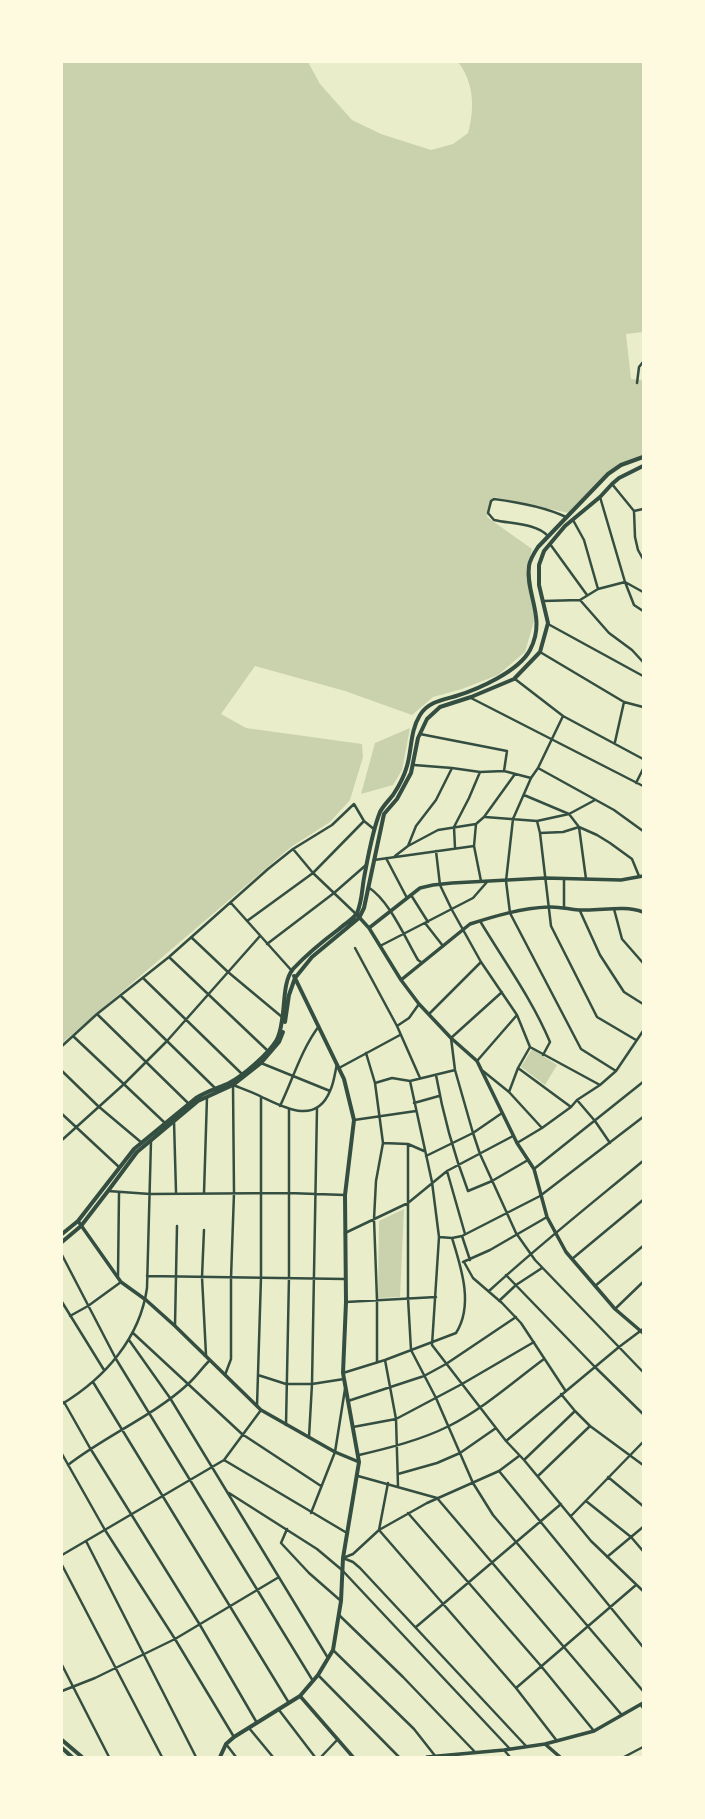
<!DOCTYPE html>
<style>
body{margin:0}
#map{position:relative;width:705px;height:1819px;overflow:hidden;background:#e9edc9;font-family:"DejaVu Sans",sans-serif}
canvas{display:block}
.frame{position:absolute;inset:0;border:63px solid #fefae0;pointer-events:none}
</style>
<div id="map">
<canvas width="705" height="1819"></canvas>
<div class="frame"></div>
</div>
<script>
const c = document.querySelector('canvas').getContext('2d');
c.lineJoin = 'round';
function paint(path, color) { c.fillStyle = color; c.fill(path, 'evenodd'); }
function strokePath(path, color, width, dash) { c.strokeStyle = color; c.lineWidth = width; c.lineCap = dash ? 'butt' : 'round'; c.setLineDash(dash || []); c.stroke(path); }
const green = new Path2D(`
 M 62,62 L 308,62 L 320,84 L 352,120 L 381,134 L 431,150 L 453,144 L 468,133 C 475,109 474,82 458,62 L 643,62 L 643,332 L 626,334 L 631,379 L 643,380 L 643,455 L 618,465 L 569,513 L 494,497 L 487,517 L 532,549 L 529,561 L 535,618 L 525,652 L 498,675 L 462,689 L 433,697 L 412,715 L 345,691 L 255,666 L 221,714 L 246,728 L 362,744 L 363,757 L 350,800 L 330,822 L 291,847 L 62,1043 Z
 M 410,728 L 402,770 L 393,785 L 361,794 L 375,743 Z
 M 532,1049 L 557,1065 L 545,1085 L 521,1067 Z
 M 404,1209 L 400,1297 L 378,1298 L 379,1221 Z`);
const minor = new Path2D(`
 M 637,383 L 639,367 L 643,362
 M 612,484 L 634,511 L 635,537 L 638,550 L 643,559
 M 600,497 L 625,582 L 634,605 L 643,611
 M 634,511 L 643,509
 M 573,520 L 584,540 L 598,589
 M 548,536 C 536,523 511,524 494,520 L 488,513 L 491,501 L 494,499 C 517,502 545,507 566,517
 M 550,544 L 587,595
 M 580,600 L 609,633 L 632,650 L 643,662
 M 543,601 L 580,600 L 598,589 L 625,582 L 643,592
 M 548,624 L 643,676
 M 540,652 L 624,702 L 643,707
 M 515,679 L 563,716 L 643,759
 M 471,698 L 643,786
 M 563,716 L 538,768 L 531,778 L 513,819 L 506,881 L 510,913 L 581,1049 L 616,1071
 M 420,734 L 507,751 L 504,771
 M 615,742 L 624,702
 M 414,765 L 452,768 L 480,772 L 504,771 L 531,778
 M 538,768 L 614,810 L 643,831
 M 636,783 L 643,769
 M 524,795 L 569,814 L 579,827 L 597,835 L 610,843 L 632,859 L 639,876
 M 485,817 L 537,821 L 569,814 L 595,800
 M 537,821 L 540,833 L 551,926 L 597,1017 L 636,1040
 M 540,833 L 563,832 L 579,827 L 586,879
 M 408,846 L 416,826 L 436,800 L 452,768
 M 455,848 L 454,827 L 469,798 L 480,772
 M 293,849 L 313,873 L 356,914
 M 436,851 L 440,885 L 452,910 L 481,962 L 517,1015 L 530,1047 L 518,1068 L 509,1092
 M 395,856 L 408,846 L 438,830 L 476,824
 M 386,858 L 407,898
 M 374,860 L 474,846
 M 564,879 L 564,908
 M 481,881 L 474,846 L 476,824 L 484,817 L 515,774
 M 368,887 C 390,901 405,938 418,960 L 421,962
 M 411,895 L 428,922
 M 231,903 L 292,971
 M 614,909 L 622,939 L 643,963
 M 580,911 L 600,955 L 624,992 L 643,1004
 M 247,921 L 313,873 L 364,821
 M 480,921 C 504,961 532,999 550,1042 L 543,1055
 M 425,923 L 443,946
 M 191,937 L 228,972 L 282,1017
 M 267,944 L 334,893 L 366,865
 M 380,946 L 473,898 L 487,882
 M 355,948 L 397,1026 L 420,1078
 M 169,957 L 268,1051
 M 143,978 L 242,1074
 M 502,992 L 451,1038 L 455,1070 L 473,1133 L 480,1154 L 516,1233 L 535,1260 L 643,1372
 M 121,996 L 215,1088
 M 97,1014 L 189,1104
 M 429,1014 L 481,962
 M 397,1026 L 409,1018 L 419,1004
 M 73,1036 L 165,1123
 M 62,1046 L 97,1014 L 169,957 L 268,869 L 293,849 L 332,825 L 354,804 L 364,821 L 375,830
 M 530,1047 L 600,1085
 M 366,1053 L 375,1083 L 383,1143 L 376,1181 L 374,1219 L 377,1300 L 377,1362
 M 477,1061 L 517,1015
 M 261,1063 L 330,1091
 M 339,1068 L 400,1035
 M 518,1068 L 571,1107
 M 62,1071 L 98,1106 L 142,1143
 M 483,1071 L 509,1092 L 542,1128
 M 436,1075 C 443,1115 454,1154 468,1191 L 492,1181 L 528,1160
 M 410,1081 L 432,1182 L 439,1237 L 432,1345 L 506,1441 L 524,1460 L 591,1541 L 643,1591
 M 375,1083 L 392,1078 L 410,1081 L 455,1070
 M 233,1085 C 243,1089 252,1092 262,1097 C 285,1108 316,1125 330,1091 C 334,1083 335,1072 337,1064
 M 577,1100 L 595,1121 L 610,1143
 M 414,1103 L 439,1096
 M 280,1106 C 293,1079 301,1050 319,1026
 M 62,1114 L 119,1167
 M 354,1120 L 416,1111
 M 174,1121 L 176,1192
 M 62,1140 L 123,1085 L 167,1041 L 260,936
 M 383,1143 L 408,1144 L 424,1151
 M 517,1143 L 542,1128 L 571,1107 L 577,1100 L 600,1085 L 616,1071 L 643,1031
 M 408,1144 L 408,1298 L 411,1350 L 436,1398 L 473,1483 L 493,1515 L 643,1691
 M 426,1156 L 473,1133 L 502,1113
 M 534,1169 L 643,1082
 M 447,1171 L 465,1234
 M 108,1191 L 150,1194 L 288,1193 L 345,1195
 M 204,1193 L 207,1097
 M 204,1230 L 202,1277 L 206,1355
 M 345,1233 L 408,1203 L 447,1171 L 513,1136
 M 462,1236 L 470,1260
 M 439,1237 L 452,1238 L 462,1236 L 540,1196 L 643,1117
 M 62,1255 L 116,1359 L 313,1681
 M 572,1259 L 643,1200
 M 463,1262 L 490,1250 L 547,1217
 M 464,1262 L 473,1278 L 502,1303 L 521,1323 L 565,1390
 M 506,1275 L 595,1367 L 643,1414
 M 118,1276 L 119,1193
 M 147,1276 L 345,1279
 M 595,1286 L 643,1246
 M 489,1291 C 538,1246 591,1204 643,1161
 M 499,1301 L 516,1285 L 542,1268
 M 62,1302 L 104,1370
 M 346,1302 L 436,1297
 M 615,1309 L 643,1282
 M 70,1316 L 88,1306 L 121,1282
 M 175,1326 L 177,1226
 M 133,1333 L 242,1434 L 321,1486
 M 129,1340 L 170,1398 L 328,1658
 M 385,1360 L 396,1419 L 398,1486
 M 343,1373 L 385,1360 L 456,1333 C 474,1305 461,1267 452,1238
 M 225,1375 L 231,1359 L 231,1278 L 234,1193 L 233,1085
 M 258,1375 L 286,1384 L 312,1384 L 344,1379
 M 93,1382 L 289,1703
 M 561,1394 L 575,1411 L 590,1426 L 643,1465
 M 348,1401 L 424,1376 L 446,1364 L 516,1317
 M 64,1402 L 90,1448 L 200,1625 L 257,1723
 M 62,1404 C 105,1378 140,1338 147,1288 L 151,1141
 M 257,1406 L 261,1277 L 261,1097
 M 286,1425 L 289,1277 L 289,1109
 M 353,1427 L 396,1419 L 462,1384 L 534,1342
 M 309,1437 L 312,1384 L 317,1108
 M 506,1441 L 619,1347 L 643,1329
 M 62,1454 L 105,1530 L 175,1639 L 234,1737
 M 359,1455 C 389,1448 421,1440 449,1426 C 483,1409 513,1382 544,1359
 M 224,1460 L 347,1533
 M 524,1460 L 575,1411
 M 68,1465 C 105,1436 155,1415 188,1384 C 196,1377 202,1368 209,1361
 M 499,1471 L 643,1647
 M 398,1474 L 437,1463 L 460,1453 L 496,1428
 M 358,1476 L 437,1498 L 621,1714
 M 538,1476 L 590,1426
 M 608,1477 L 643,1506
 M 388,1483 L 379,1530 L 516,1688 L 557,1741
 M 229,1493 L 317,1549 L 342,1570 L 510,1749
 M 586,1501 L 631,1537 L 643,1551
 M 311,1513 L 335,1452 L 345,1389
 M 408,1513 L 541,1666 L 594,1731
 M 571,1516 L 643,1442
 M 287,1529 L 281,1543 L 309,1573 L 341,1601
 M 86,1541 L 196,1757
 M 62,1555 L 224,1460 L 261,1410
 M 607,1557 L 643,1527
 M 343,1558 L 353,1562 L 360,1568 L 526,1746
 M 343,1558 L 353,1554 L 379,1530 L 427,1503 L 499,1471 L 519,1456
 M 62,1565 L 162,1757
 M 339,1615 L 403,1677 L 475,1752
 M 416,1627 L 561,1504
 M 333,1650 L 414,1729 L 436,1757
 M 62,1665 L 109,1757
 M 318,1675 L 399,1757
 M 516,1688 L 636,1585
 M 62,1691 L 95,1678 L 175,1639 L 279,1577
 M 641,1705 L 643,1708
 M 279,1710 L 315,1757
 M 249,1728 L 273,1757
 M 226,1744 L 236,1757
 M 504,1750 L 510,1757
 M 321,1757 L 338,1739
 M 624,1757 L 643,1747`);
const tertiary = new Path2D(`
 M 358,916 L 369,928 L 401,980 L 419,1004 L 451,1038 L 477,1061 L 517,1143 L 534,1169 L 547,1217 L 566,1252 L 615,1309 L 643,1333
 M 369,928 L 420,888 L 433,885 L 452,883 L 545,878 L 621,880 L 643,876
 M 401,980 L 470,924 C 495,916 522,908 548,907 C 560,906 571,910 582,910 C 602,911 623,905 643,912
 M 78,1221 L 121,1282 L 146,1300 L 175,1326 L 261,1410 L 335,1452 L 359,1462
 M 300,1696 L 353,1757
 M 545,1744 L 560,1757
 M 427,1757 L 504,1750 L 545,1744 L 594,1731 L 643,1703`);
const secondary = new Path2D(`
 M 285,1022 L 289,995 L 295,978 L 312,957 L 359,918 L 364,908 L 384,814 L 397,799 L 411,773 L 418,738 L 427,719 L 440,707 L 471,697 L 514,679 L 540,652 L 548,623 L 539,585 L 539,565 L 544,551 L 565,526 L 600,497 L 612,484 L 619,478 L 643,466
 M 62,1234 L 78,1221 L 134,1149 L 196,1098 C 207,1091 218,1088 229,1083 C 243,1076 268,1054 276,1041 C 280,1035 281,1027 282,1020 C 285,1005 283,981 293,969 C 307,954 323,941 339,929 C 344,924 354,919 357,913 C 362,902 362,889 364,878 C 368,857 372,832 380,812 C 383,806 389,800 393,795 C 399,786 404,777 407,766 C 412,749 410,731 420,715 C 428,702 442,700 456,696 C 479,689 519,671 530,650 C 547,618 525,594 529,566 C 530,559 534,553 538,547 L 608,474 L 621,465 L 643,457
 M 62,1242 L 81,1226 L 108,1191 L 137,1152 L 198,1101 L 233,1085 L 261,1063 L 279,1042 L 283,1032
 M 220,1757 L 226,1744 L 234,1737 L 300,1696 L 318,1675 L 333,1650 L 341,1601 L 343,1558 L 359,1462 L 343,1373 L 346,1302 L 345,1195 L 354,1120 L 344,1079 L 294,976`);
const primary = new Path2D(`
 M 62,1740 L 82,1757
 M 62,1748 L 72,1757`);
paint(green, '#cad2ad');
strokePath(minor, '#344e41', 2.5);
strokePath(tertiary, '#344e41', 3.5);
strokePath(secondary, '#344e41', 4);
strokePath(primary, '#344e41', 4);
</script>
